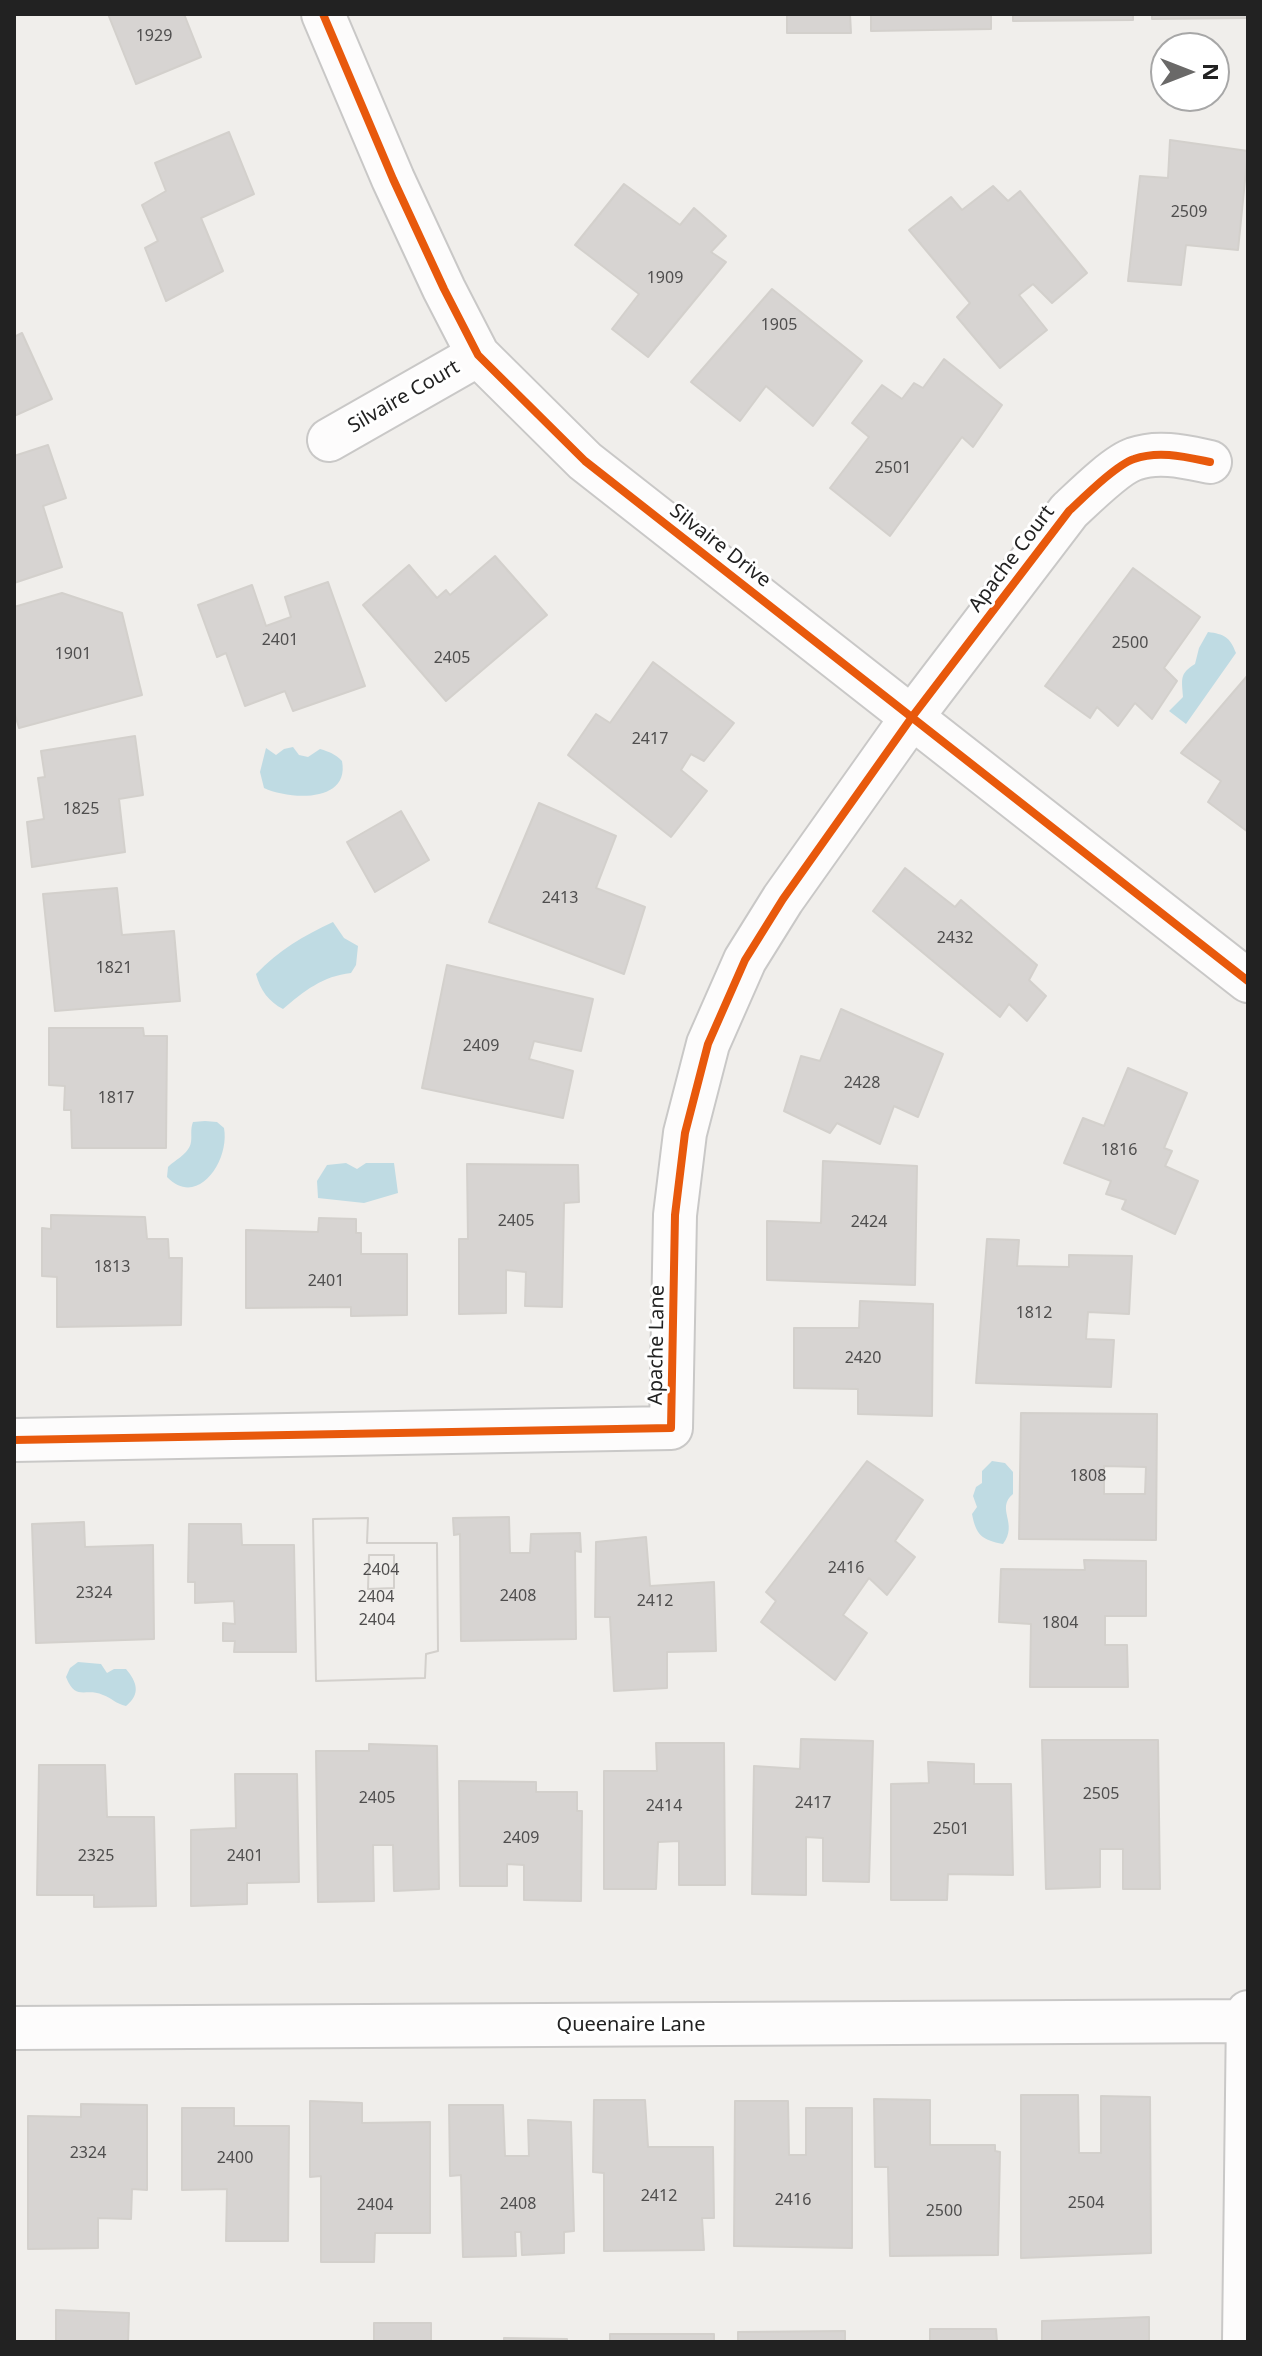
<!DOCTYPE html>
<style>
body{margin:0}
#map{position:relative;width:1262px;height:2356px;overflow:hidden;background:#f0eeeb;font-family:"Noto Sans",sans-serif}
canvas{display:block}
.frame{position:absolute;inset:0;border:16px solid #222;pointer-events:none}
.north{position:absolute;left:1150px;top:32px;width:80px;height:80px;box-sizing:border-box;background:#fff;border:2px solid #a7a7a7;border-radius:50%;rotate:90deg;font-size:22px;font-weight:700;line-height:32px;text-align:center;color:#222}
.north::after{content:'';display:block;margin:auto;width:28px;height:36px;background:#6a6968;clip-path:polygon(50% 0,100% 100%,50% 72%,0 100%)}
</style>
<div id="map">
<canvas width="1262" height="2356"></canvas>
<div class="frame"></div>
<div class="north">N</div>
</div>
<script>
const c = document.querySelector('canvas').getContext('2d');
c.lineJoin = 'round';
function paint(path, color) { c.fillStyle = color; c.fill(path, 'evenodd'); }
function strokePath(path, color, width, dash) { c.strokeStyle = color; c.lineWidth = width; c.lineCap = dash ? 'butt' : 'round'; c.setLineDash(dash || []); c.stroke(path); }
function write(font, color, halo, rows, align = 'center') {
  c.font = font + ' "Noto Sans",sans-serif'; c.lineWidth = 6; c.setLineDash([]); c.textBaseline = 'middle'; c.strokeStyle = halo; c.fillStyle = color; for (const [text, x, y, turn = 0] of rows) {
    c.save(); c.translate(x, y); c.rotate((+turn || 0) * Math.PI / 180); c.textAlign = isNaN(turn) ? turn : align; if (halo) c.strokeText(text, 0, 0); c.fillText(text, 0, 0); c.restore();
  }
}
const water = new Path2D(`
 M 1208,632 C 1224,634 1230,637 1236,653 L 1186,724 L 1169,711 L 1183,697 C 1182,679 1179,674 1195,664 L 1199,648 Z
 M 293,747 L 299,755 L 308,757 L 320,749 C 330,752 335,754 342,761 C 350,803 290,800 264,788 L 260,772 L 266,748 L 276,755 L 284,749 Z
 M 333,922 L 344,938 L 358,946 L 356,965 L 351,973 C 323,976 304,991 283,1009 C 269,1002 260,990 256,974 C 279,950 303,936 333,922 Z
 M 205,1121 L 217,1122 L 224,1128 C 230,1160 198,1209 167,1177 L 168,1167 C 176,1159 189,1154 191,1142 C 192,1135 190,1130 193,1122 Z
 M 346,1163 L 357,1169 L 366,1163 L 394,1163 L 398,1193 L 364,1203 L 318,1198 L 317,1181 L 327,1165 Z
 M 992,1461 L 1005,1463 L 1013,1472 L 1013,1494 C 995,1509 1019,1523 1003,1544 C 982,1540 976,1535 972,1514 L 977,1507 L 973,1496 L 976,1487 L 982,1483 L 982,1471 Z
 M 78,1662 L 101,1664 L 107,1673 L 114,1669 L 126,1669 C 137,1682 141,1694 126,1706 C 116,1704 112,1698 103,1695 C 85,1687 76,1702 66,1677 L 70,1668 Z`);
const building = new Path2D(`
 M 108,14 L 184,14 L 201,57 L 136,84 Z
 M 787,14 L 850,14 L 851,33 L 787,33 Z
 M 871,14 L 991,14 L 991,29 L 871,31 Z
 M 1013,14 L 1133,14 L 1133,20 L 1013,21 Z
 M 1152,14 L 1248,14 L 1248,18 L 1152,19 Z
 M 229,132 L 254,194 L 201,218 L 223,271 L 166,301 L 145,248 L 158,241 L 142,205 L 166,191 L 155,163 Z
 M 1170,140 L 1248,151 L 1238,250 L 1186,245 L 1181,285 L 1128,281 L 1140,176 L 1168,178 Z
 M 624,184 L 680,225 L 694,208 L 726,236 L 711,252 L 726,262 L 648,357 L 612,329 L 639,294 L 575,245 Z
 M 993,186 L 1008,201 L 1020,191 L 1087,273 L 1052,303 L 1033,284 L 1019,295 L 1047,330 L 1000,368 L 957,317 L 970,303 L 909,230 L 951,197 L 962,210 Z
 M 772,289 L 862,361 L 813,426 L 766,386 L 740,421 L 691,382 Z
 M 22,333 L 52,399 L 14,416 L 14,337 Z
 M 944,359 L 1002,405 L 973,447 L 962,437 L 890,536 L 830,488 L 869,437 L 852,423 L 882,385 L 902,399 L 914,383 L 923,388 Z
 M 48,445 L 66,498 L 43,506 L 62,567 L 14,583 L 14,456 Z
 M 495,556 L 547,615 L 446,701 L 363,605 L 409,565 L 437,598 L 446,590 L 450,595 Z
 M 1133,568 L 1200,617 L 1164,668 L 1177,681 L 1152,719 L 1135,703 L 1118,726 L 1097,707 L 1090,718 L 1045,686 Z
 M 328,582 L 365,686 L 293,711 L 285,691 L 245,706 L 226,653 L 217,657 L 198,605 L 252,585 L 266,626 L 291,617 L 285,597 Z
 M 62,593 L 122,613 L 142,695 L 19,728 L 14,711 L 14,607 Z
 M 653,662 L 734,723 L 704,761 L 691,754 L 681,770 L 707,791 L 671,837 L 568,755 L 596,714 L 610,723 Z
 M 1248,675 L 1248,832 L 1208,802 L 1221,781 L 1181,753 Z
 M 135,736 L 143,795 L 119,799 L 125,852 L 32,867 L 27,822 L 44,819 L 38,778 L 45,777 L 41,751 Z
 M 539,803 L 616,836 L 596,888 L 645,907 L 624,974 L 489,922 Z
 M 401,811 L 429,860 L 375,892 L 347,842 Z
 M 905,868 L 955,907 L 961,900 L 1037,965 L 1029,980 L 1046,996 L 1027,1021 L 1009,1004 L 1000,1017 L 873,911 Z
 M 117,888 L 122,935 L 174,931 L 180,1001 L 55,1011 L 43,894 Z
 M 447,965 L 593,999 L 581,1051 L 534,1041 L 529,1059 L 573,1071 L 563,1118 L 422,1088 Z
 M 841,1009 L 943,1054 L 918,1117 L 894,1106 L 880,1144 L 837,1123 L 830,1133 L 784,1111 L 801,1056 L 820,1061 Z
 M 49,1028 L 143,1028 L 144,1036 L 167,1036 L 166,1148 L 72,1148 L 71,1110 L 64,1110 L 65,1086 L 49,1085 Z
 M 1128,1068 L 1187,1093 L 1164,1148 L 1172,1151 L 1165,1166 L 1198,1181 L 1175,1234 L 1122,1209 L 1126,1200 L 1106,1194 L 1111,1181 L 1064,1163 L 1083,1118 L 1104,1126 Z
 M 823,1161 L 917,1166 L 915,1285 L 767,1280 L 767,1221 L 821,1223 Z
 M 467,1164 L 578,1165 L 579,1202 L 564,1203 L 562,1307 L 525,1306 L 526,1272 L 506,1270 L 506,1313 L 459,1314 L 459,1239 L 468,1239 Z
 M 51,1215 L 145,1217 L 147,1239 L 168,1239 L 169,1258 L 182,1258 L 181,1325 L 57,1327 L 57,1277 L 42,1276 L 42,1228 L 51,1229 Z
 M 319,1218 L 356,1219 L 356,1233 L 361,1233 L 361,1254 L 407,1254 L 407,1315 L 351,1316 L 351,1307 L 246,1308 L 246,1230 L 318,1232 Z
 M 987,1239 L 1019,1240 L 1017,1266 L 1069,1267 L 1069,1255 L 1132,1256 L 1129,1314 L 1088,1312 L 1086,1339 L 1114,1340 L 1111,1387 L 976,1383 Z
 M 860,1301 L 933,1304 L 932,1416 L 858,1414 L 858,1389 L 794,1388 L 794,1328 L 859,1328 Z
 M 1021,1413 L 1157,1414 L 1156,1540 L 1019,1539 Z
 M 867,1461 L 923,1500 L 895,1541 L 915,1557 L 887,1595 L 869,1578 L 843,1615 L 867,1633 L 835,1680 L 761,1622 L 776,1601 L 766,1592 Z
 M 1104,1466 L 1146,1467 L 1145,1494 L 1104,1494 Z
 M 509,1517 L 510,1553 L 530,1553 L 531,1534 L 580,1533 L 581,1552 L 575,1551 L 576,1639 L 461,1641 L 460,1534 L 454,1535 L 453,1518 Z
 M 368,1518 L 367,1543 L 437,1543 L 438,1651 L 426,1654 L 425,1678 L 316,1681 L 313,1519 ZM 369,1555 L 394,1555 L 394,1588 L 368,1589 Z
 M 368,1518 L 367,1543 L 437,1543 L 438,1651 L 426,1654 L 425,1678 L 316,1681 L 313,1519 Z
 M 84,1522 L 85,1547 L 153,1545 L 154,1639 L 36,1643 L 32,1524 Z
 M 189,1524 L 241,1524 L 242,1545 L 294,1545 L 296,1652 L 234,1652 L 235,1641 L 223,1641 L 223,1623 L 235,1624 L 234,1601 L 195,1603 L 195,1582 L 188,1582 Z
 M 646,1537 L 650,1586 L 714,1582 L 716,1651 L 667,1652 L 667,1688 L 614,1691 L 610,1617 L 595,1617 L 596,1542 Z
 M 369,1555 L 394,1555 L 394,1588 L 368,1589 Z
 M 1084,1560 L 1146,1561 L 1146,1616 L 1105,1616 L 1105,1645 L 1127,1645 L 1128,1687 L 1030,1687 L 1031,1624 L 999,1622 L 1001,1569 L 1085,1570 Z
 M 801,1739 L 873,1741 L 869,1882 L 823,1881 L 823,1838 L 806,1837 L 806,1895 L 752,1894 L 754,1766 L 800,1769 Z
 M 1042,1740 L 1158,1740 L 1160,1889 L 1123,1889 L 1123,1849 L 1100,1849 L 1100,1887 L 1046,1889 Z
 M 656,1743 L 724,1743 L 725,1885 L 679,1885 L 679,1841 L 658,1842 L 656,1889 L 604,1889 L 604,1771 L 657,1771 Z
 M 369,1744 L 437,1746 L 439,1889 L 394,1891 L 393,1845 L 373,1845 L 374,1901 L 318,1902 L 316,1751 L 369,1751 Z
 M 928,1762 L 974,1764 L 974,1784 L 1011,1784 L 1013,1875 L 948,1874 L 947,1900 L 891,1900 L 891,1784 L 929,1783 Z
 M 39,1765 L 105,1765 L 107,1817 L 154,1817 L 156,1906 L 94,1907 L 94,1895 L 37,1895 Z
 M 235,1774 L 297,1774 L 299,1882 L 247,1883 L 247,1904 L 191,1906 L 191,1830 L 236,1828 Z
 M 459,1781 L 536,1782 L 536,1792 L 577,1792 L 577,1811 L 582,1811 L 581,1901 L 524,1900 L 524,1865 L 507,1864 L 507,1886 L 460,1886 Z
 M 1021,2095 L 1078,2095 L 1079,2153 L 1101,2153 L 1101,2096 L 1150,2097 L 1151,2253 L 1021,2258 Z
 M 874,2099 L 930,2100 L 930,2145 L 995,2145 L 995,2151 L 1000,2152 L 998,2255 L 890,2256 L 888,2167 L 875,2167 Z
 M 594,2100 L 645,2100 L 648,2147 L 713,2147 L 714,2218 L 702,2218 L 704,2250 L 604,2251 L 604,2173 L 593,2172 Z
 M 310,2101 L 362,2103 L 362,2123 L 430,2122 L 430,2233 L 375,2233 L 374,2262 L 321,2262 L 321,2176 L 310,2177 Z
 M 735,2101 L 788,2101 L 789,2155 L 806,2155 L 806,2108 L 852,2108 L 852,2248 L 734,2246 Z
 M 81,2104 L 147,2105 L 147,2190 L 132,2189 L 131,2219 L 98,2218 L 98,2248 L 28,2249 L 28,2116 L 81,2117 Z
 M 449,2105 L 503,2105 L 505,2156 L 529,2156 L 528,2120 L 571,2122 L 574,2231 L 564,2232 L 564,2253 L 522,2255 L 521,2232 L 515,2232 L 516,2256 L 463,2257 L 461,2175 L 450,2176 Z
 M 182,2108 L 234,2108 L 234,2126 L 289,2126 L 288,2241 L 226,2241 L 227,2189 L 182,2190 Z
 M 56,2310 L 129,2313 L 128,2342 L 56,2342 Z
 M 1149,2317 L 1149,2342 L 1042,2342 L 1042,2321 Z
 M 374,2323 L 431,2323 L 431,2342 L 374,2342 Z
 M 930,2329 L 996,2329 L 997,2342 L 930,2342 Z
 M 845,2331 L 845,2342 L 738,2342 L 738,2332 Z
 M 610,2334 L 714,2334 L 714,2342 L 610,2342 Z
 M 504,2338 L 567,2339 L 567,2342 L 504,2342 Z`);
const minor = new Path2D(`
 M 323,14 L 393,179 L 444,289 L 478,355 L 585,461 L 1248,981
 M 329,440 L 478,355
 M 14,1440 L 671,1428 L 675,1215 L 685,1133 L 708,1044 L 745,960 L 783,899 L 912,717 L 1069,511 C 1084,497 1116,465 1134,459 C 1159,450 1186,457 1210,462
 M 14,2028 L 1248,2021
 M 1244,2342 L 1248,2012`);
const cycleway = new Path2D(`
 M 323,14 L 393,179 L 444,289 L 478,355 L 585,461 L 1248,981
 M 14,1440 L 671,1428 L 675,1215 L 685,1133 L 708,1044 L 745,960 L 783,899 L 912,717 L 1069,511 C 1084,497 1116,465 1134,459 C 1159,450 1186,457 1210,462`);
const numberNames = [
 ["1929",154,36],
 ["2509",1189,212],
 ["1909",665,278],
 ["1905",779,325],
 ["2501",893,468],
 ["2401",280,640],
 ["2500",1130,643],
 ["1901",73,654],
 ["2405",452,658],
 ["2417",650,739],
 ["1825",81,809],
 ["2413",560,898],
 ["2432",955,938],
 ["1821",114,968],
 ["2409",481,1046],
 ["2428",862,1083],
 ["1817",116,1098],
 ["1816",1119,1150],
 ["2405",516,1221],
 ["2424",869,1222],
 ["1813",112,1267],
 ["2401",326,1281],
 ["1812",1034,1313],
 ["2420",863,1358],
 ["1808",1088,1476],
 ["2416",846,1568],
 ["2404",381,1570],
 ["2324",94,1593],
 ["2408",518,1596],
 ["2404",376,1597],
 ["2412",655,1601],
 ["2404",377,1620],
 ["1804",1060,1623],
 ["2505",1101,1794],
 ["2405",377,1798],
 ["2417",813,1803],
 ["2414",664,1806],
 ["2501",951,1829],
 ["2409",521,1838],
 ["2325",96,1856],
 ["2401",245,1856],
 ["2324",88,2153],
 ["2400",235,2158],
 ["2412",659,2196],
 ["2416",793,2200],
 ["2504",1086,2203],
 ["2408",518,2204],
 ["2404",375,2205],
 ["2500",944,2211]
];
const streetNames = [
 ["Silvaire Court",404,397,-30],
 ["Silvaire Drive",720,546,38],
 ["Apache Court",1012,559,-53],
 ["Apache Lane",657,1345,-89],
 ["Queenaire Lane",631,2025]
];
paint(water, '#bfdbe3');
paint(building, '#d7d4d2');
strokePath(building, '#d3d0cc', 2);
strokePath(minor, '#c9c8c7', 46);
strokePath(minor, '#fdfcfc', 42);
strokePath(cycleway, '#e8590c', 8);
write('16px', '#4f4e4e', null, numberNames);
write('20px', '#222', '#fff', streetNames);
</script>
